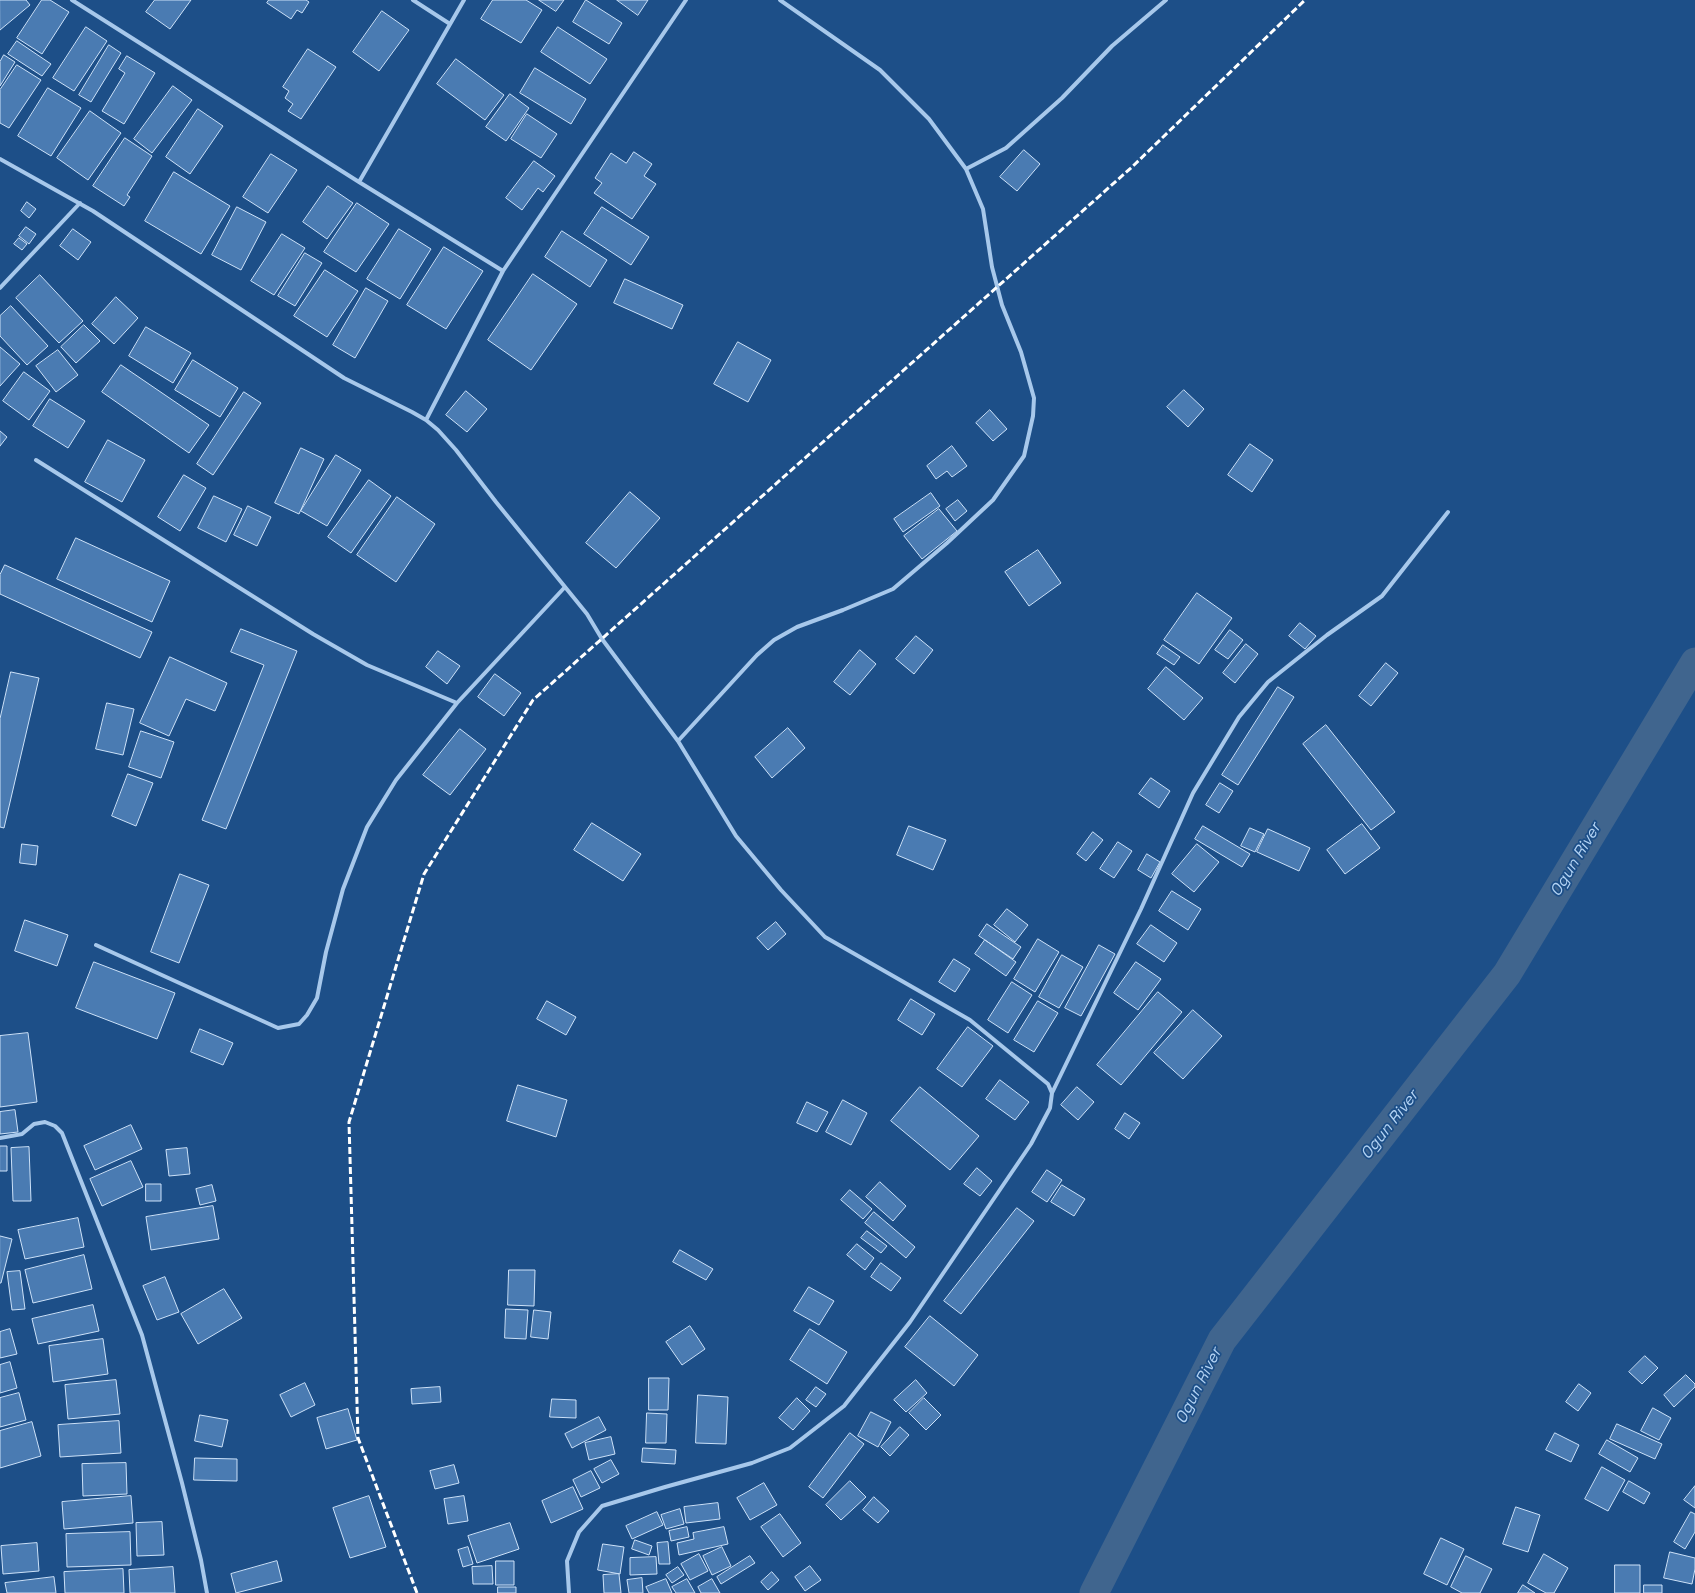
<!DOCTYPE html>
<style>
body{margin:0}
canvas{display:block;background:#1d4f88}
</style>
<canvas width="1695" height="1593"></canvas>
<script>
const c = document.querySelector('canvas').getContext('2d');
c.lineJoin = 'round';
function strokePath(path, color, width, dash) { c.strokeStyle = color; c.lineWidth = width; c.lineCap = dash ? 'butt' : 'round'; c.setLineDash(dash || []); c.stroke(path); }
function paint(path, color) { c.fillStyle = color; c.fill(path, 'evenodd'); }
function write(font, color, halo, rows, align = 'center') {
  c.font = font + ' "Space Grotesk",sans-serif'; c.lineWidth = 3.5; c.setLineDash([]); c.textBaseline = 'middle'; c.strokeStyle = halo; c.fillStyle = color; for (const [text, x, y, turn = 0] of rows) {
    c.save(); c.translate(x, y); c.rotate((+turn || 0) * Math.PI / 180); c.textAlign = isNaN(turn) ? turn : align; if (halo) c.strokeText(text, 0, 0); c.fillText(text, 0, 0); c.restore();
  }
}
const river = new Path2D(`
 M 1094,1593 L 1222,1340 L 1507,974 L 1695,662`);
const building = new Path2D(`
 M 0,0 L 26,0 L 30,5 L 0,30 Z
 M 42,0 L 50,0 L 69,12 L 42,54 L 17,38 Z
 M 155,0 L 191,0 L 170,29 L 146,12 Z
 M 269,0 L 306,0 L 309,2 L 302,13 L 297,10 L 291,19 L 267,3 Z
 M 493,0 L 526,0 L 542,10 L 521,43 L 481,19 Z
 M 539,0 L 564,0 L 556,11 Z
 M 586,0 L 622,23 L 609,44 L 573,22 Z
 M 617,0 L 648,0 L 638,15 Z
 M 382,11 L 409,30 L 379,71 L 353,52 Z
 M 86,27 L 107,41 L 74,91 L 53,78 Z
 M 558,27 L 607,59 L 590,84 L 541,52 Z
 M 17,41 L 51,64 L 42,76 L 8,54 Z
 M 109,45 L 121,53 L 91,102 L 79,95 Z
 M 308,49 L 336,67 L 301,119 L 288,111 L 293,104 L 285,98 L 289,91 L 283,87 Z
 M 4,55 L 15,62 L 0,86 L 0,62 Z
 M 127,56 L 155,73 L 124,124 L 102,111 L 125,73 L 119,69 Z
 M 456,59 L 504,95 L 485,120 L 437,84 Z
 M 17,65 L 41,80 L 9,128 L 0,123 L 0,90 Z
 M 535,68 L 586,99 L 571,124 L 520,93 Z
 M 173,86 L 192,100 L 152,153 L 134,139 Z
 M 48,88 L 81,108 L 51,156 L 18,136 Z
 M 510,94 L 529,108 L 506,141 L 486,127 Z
 M 198,109 L 223,126 L 190,174 L 166,157 Z
 M 90,111 L 121,133 L 88,180 L 57,158 Z
 M 527,114 L 557,134 L 541,158 L 511,139 Z
 M 125,138 L 152,156 L 127,195 L 130,197 L 124,206 L 93,186 Z
 M 1024,150 L 1040,164 L 1017,191 L 1000,177 Z
 M 634,152 L 652,164 L 644,176 L 656,184 L 632,219 L 594,193 L 602,183 L 595,178 L 611,153 L 626,163 Z
 M 271,154 L 297,170 L 268,213 L 243,197 Z
 M 534,161 L 555,176 L 543,192 L 538,188 L 522,210 L 506,198 Z
 M 174,172 L 230,206 L 201,254 L 145,221 Z
 M 328,186 L 353,203 L 327,239 L 303,222 Z
 M 27,202 L 36,209 L 29,218 L 21,211 Z
 M 357,203 L 389,224 L 356,272 L 324,252 Z
 M 237,207 L 266,222 L 241,270 L 212,255 Z
 M 602,207 L 649,237 L 631,265 L 584,234 Z
 M 26,227 L 36,234 L 29,244 L 19,236 Z
 M 73,229 L 91,242 L 78,260 L 60,246 Z
 M 399,229 L 431,249 L 400,299 L 367,279 Z
 M 562,231 L 607,260 L 590,287 L 545,257 Z
 M 282,234 L 305,248 L 274,295 L 251,281 Z
 M 19,238 L 27,244 L 22,250 L 14,244 Z
 M 444,247 L 483,271 L 446,329 L 407,305 Z
 M 305,253 L 322,263 L 295,306 L 278,296 Z
 M 325,270 L 358,291 L 327,337 L 294,316 Z
 M 533,274 L 577,304 L 531,370 L 488,340 Z
 M 40,275 L 83,321 L 59,343 L 16,298 Z
 M 625,279 L 683,305 L 672,329 L 614,303 Z
 M 366,288 L 388,301 L 355,358 L 333,345 Z
 M 116,297 L 138,318 L 114,344 L 92,324 Z
 M 11,306 L 48,346 L 27,365 L 0,336 L 0,316 Z
 M 84,325 L 100,341 L 76,363 L 61,347 Z
 M 146,327 L 191,353 L 173,383 L 129,356 Z
 M 738,342 L 771,360 L 748,402 L 714,384 Z
 M 0,347 L 20,364 L 0,386 Z
 M 58,350 L 78,375 L 56,392 L 36,366 Z
 M 193,360 L 238,388 L 220,417 L 175,390 Z
 M 121,365 L 209,425 L 189,453 L 102,392 Z
 M 24,372 L 50,391 L 29,420 L 3,401 Z
 M 1184,390 L 1204,409 L 1188,427 L 1167,407 Z
 M 466,391 L 487,409 L 467,432 L 446,415 Z
 M 244,392 L 261,403 L 213,475 L 197,464 Z
 M 50,399 L 85,421 L 68,448 L 33,426 Z
 M 990,410 L 1007,429 L 993,441 L 976,423 Z
 M 0,431 L 7,437 L 0,446 Z
 M 108,440 L 145,460 L 122,502 L 85,482 Z
 M 1250,444 L 1273,460 L 1252,492 L 1228,475 Z
 M 952,446 L 967,466 L 952,477 L 947,471 L 936,479 L 927,466 Z
 M 301,448 L 324,459 L 299,514 L 275,503 Z
 M 336,455 L 361,470 L 327,526 L 301,511 Z
 M 184,475 L 206,488 L 180,531 L 158,517 Z
 M 369,480 L 391,496 L 351,553 L 328,537 Z
 M 630,492 L 660,518 L 616,568 L 586,543 Z
 M 931,493 L 940,506 L 903,532 L 894,519 Z
 M 214,496 L 242,509 L 226,542 L 198,528 Z
 M 397,497 L 435,524 L 396,582 L 357,555 Z
 M 958,500 L 967,511 L 955,521 L 946,509 Z
 M 248,506 L 271,517 L 257,546 L 234,535 Z
 M 939,509 L 957,531 L 922,559 L 904,536 Z
 M 76,538 L 170,581 L 152,622 L 57,579 Z
 M 1038,550 L 1061,583 L 1029,606 L 1005,572 Z
 M 5,565 L 152,632 L 140,658 L 0,594 L 0,575 Z
 M 1197,593 L 1232,618 L 1199,664 L 1164,640 Z
 M 1300,623 L 1316,636 L 1305,649 L 1289,636 Z
 M 241,629 L 297,651 L 226,829 L 202,820 L 264,665 L 231,652 Z
 M 1230,630 L 1243,640 L 1228,659 L 1215,650 Z
 M 916,636 L 933,650 L 914,674 L 896,659 Z
 M 1246,644 L 1258,654 L 1235,683 L 1223,673 Z
 M 1163,645 L 1180,657 L 1174,665 L 1157,654 Z
 M 860,650 L 876,664 L 850,695 L 834,682 Z
 M 438,651 L 460,666 L 447,684 L 426,667 Z
 M 170,657 L 227,683 L 215,711 L 186,699 L 169,736 L 140,723 Z
 M 1386,663 L 1398,673 L 1371,706 L 1359,696 Z
 M 1166,667 L 1203,698 L 1184,720 L 1148,689 Z
 M 11,672 L 39,678 L 4,828 L 0,827 L 0,719 Z
 M 495,674 L 521,693 L 504,716 L 478,697 Z
 M 1278,687 L 1294,697 L 1238,785 L 1222,775 Z
 M 107,703 L 134,709 L 123,755 L 96,749 Z
 M 1326,725 L 1395,812 L 1371,830 L 1303,744 Z
 M 788,728 L 805,748 L 772,778 L 755,757 Z
 M 460,729 L 486,749 L 450,795 L 423,775 Z
 M 141,731 L 174,742 L 161,778 L 129,767 Z
 M 128,774 L 153,783 L 136,826 L 112,816 Z
 M 1151,778 L 1170,791 L 1159,808 L 1139,794 Z
 M 1220,783 L 1233,791 L 1219,813 L 1206,805 Z
 M 592,823 L 641,854 L 623,881 L 574,850 Z
 M 1362,824 L 1380,848 L 1345,874 L 1327,850 Z
 M 909,826 L 946,840 L 933,870 L 897,855 Z
 M 1203,826 L 1250,854 L 1242,867 L 1195,839 Z
 M 1250,828 L 1264,834 L 1255,852 L 1241,846 Z
 M 1268,829 L 1310,848 L 1299,871 L 1257,852 Z
 M 1093,832 L 1103,840 L 1086,861 L 1077,854 Z
 M 1118,842 L 1132,851 L 1114,878 L 1100,869 Z
 M 22,844 L 38,846 L 36,865 L 20,863 Z
 M 1197,844 L 1219,862 L 1194,892 L 1172,874 Z
 M 1147,854 L 1160,862 L 1151,878 L 1138,870 Z
 M 180,874 L 209,885 L 179,963 L 151,952 Z
 M 1172,891 L 1201,909 L 1188,930 L 1159,911 Z
 M 1007,909 L 1028,925 L 1015,942 L 994,925 Z
 M 25,920 L 68,935 L 57,966 L 15,951 Z
 M 776,922 L 786,934 L 768,950 L 757,938 Z
 M 987,924 L 1021,947 L 1013,959 L 979,936 Z
 M 1151,925 L 1177,943 L 1164,962 L 1137,944 Z
 M 1038,939 L 1059,952 L 1035,992 L 1014,979 Z
 M 985,940 L 1016,962 L 1006,976 L 975,954 Z
 M 1099,945 L 1115,954 L 1081,1016 L 1065,1008 Z
 M 1062,955 L 1083,967 L 1059,1008 L 1039,997 Z
 M 954,959 L 970,969 L 955,992 L 939,982 Z
 M 94,962 L 175,993 L 157,1039 L 76,1008 Z
 M 1136,962 L 1161,979 L 1138,1010 L 1114,993 Z
 M 1012,982 L 1032,995 L 1008,1033 L 988,1020 Z
 M 1158,992 L 1182,1012 L 1121,1085 L 1097,1065 Z
 M 911,999 L 935,1014 L 922,1035 L 898,1020 Z
 M 547,1001 L 576,1017 L 566,1035 L 537,1019 Z
 M 1038,1001 L 1058,1013 L 1034,1052 L 1014,1040 Z
 M 1193,1010 L 1222,1036 L 1183,1079 L 1154,1053 Z
 M 968,1027 L 993,1046 L 962,1087 L 937,1069 Z
 M 200,1029 L 233,1043 L 223,1065 L 191,1052 Z
 M 28,1033 L 37,1102 L 0,1107 L 0,1036 Z
 M 1000,1080 L 1029,1102 L 1015,1120 L 986,1099 Z
 M 518,1085 L 567,1100 L 556,1137 L 507,1121 Z
 M 920,1087 L 979,1136 L 950,1170 L 891,1121 Z
 M 1077,1087 L 1094,1102 L 1078,1120 L 1061,1105 Z
 M 843,1100 L 867,1113 L 851,1145 L 826,1132 Z
 M 807,1102 L 828,1112 L 817,1132 L 797,1123 Z
 M 15,1110 L 18,1132 L 0,1134 L 0,1112 Z
 M 1125,1113 L 1140,1123 L 1129,1139 L 1115,1129 Z
 M 131,1125 L 142,1149 L 95,1170 L 84,1146 Z
 M 0,1146 L 7,1146 L 7,1171 L 0,1171 Z
 M 29,1147 L 31,1201 L 13,1201 L 11,1148 Z
 M 187,1148 L 190,1174 L 169,1176 L 166,1150 Z
 M 131,1161 L 143,1187 L 102,1206 L 90,1179 Z
 M 977,1168 L 992,1181 L 980,1196 L 964,1184 Z
 M 1047,1170 L 1062,1180 L 1047,1202 L 1032,1192 Z
 M 880,1182 L 906,1206 L 893,1221 L 866,1197 Z
 M 146,1184 L 161,1184 L 161,1201 L 146,1201 Z
 M 212,1185 L 216,1201 L 200,1205 L 196,1189 Z
 M 1062,1185 L 1085,1199 L 1074,1216 L 1051,1202 Z
 M 850,1190 L 872,1209 L 863,1219 L 841,1200 Z
 M 213,1206 L 219,1239 L 151,1250 L 146,1217 Z
 M 1017,1208 L 1034,1221 L 961,1314 L 944,1301 Z
 M 874,1212 L 915,1247 L 906,1258 L 865,1223 Z
 M 78,1218 L 84,1247 L 25,1259 L 18,1230 Z
 M 867,1231 L 887,1246 L 881,1253 L 861,1238 Z
 M 0,1236 L 12,1239 L 1,1283 L 0,1283 Z
 M 857,1244 L 874,1258 L 865,1270 L 847,1255 Z
 M 680,1250 L 713,1269 L 706,1280 L 673,1262 Z
 M 84,1255 L 92,1289 L 33,1303 L 25,1270 Z
 M 881,1263 L 901,1278 L 891,1291 L 871,1277 Z
 M 509,1270 L 535,1270 L 534,1306 L 508,1305 Z
 M 20,1271 L 25,1309 L 12,1310 L 7,1272 Z
 M 165,1277 L 179,1312 L 157,1320 L 143,1286 Z
 M 809,1287 L 834,1301 L 819,1325 L 794,1311 Z
 M 224,1289 L 242,1318 L 198,1344 L 181,1314 Z
 M 93,1305 L 99,1331 L 38,1344 L 32,1319 Z
 M 506,1309 L 528,1310 L 526,1339 L 505,1338 Z
 M 534,1310 L 551,1312 L 548,1339 L 531,1337 Z
 M 930,1316 L 978,1355 L 954,1386 L 905,1347 Z
 M 690,1326 L 705,1349 L 682,1365 L 666,1342 Z
 M 10,1329 L 17,1354 L 0,1358 L 0,1332 Z
 M 810,1329 L 847,1352 L 827,1384 L 790,1360 Z
 M 103,1339 L 108,1374 L 53,1382 L 49,1346 Z
 M 1645,1356 L 1658,1368 L 1642,1384 L 1629,1372 Z
 M 10,1362 L 17,1388 L 0,1393 L 0,1365 Z
 M 1686,1375 L 1695,1384 L 1695,1387 L 1674,1407 L 1664,1395 Z
 M 649,1378 L 669,1378 L 668,1410 L 649,1410 Z
 M 116,1380 L 120,1414 L 68,1419 L 65,1385 Z
 M 916,1380 L 927,1393 L 906,1412 L 894,1400 Z
 M 305,1383 L 315,1405 L 291,1417 L 280,1395 Z
 M 1579,1384 L 1591,1393 L 1578,1411 L 1566,1402 Z
 M 440,1387 L 441,1402 L 412,1404 L 411,1389 Z
 M 816,1387 L 826,1394 L 816,1407 L 806,1400 Z
 M 19,1393 L 26,1420 L 0,1427 L 0,1398 Z
 M 698,1395 L 728,1397 L 726,1444 L 696,1443 Z
 M 797,1398 L 810,1411 L 793,1430 L 779,1418 Z
 M 924,1398 L 941,1415 L 926,1430 L 909,1413 Z
 M 552,1399 L 576,1400 L 576,1418 L 550,1417 Z
 M 1653,1408 L 1671,1418 L 1659,1440 L 1641,1431 Z
 M 348,1409 L 357,1440 L 326,1449 L 317,1418 Z
 M 871,1412 L 891,1422 L 878,1447 L 858,1436 Z
 M 647,1413 L 667,1414 L 666,1443 L 646,1443 Z
 M 200,1415 L 228,1420 L 222,1447 L 195,1441 Z
 M 599,1417 L 606,1430 L 572,1448 L 565,1434 Z
 M 119,1421 L 121,1453 L 60,1457 L 58,1425 Z
 M 32,1422 L 41,1456 L 0,1468 L 0,1431 Z
 M 1617,1424 L 1662,1444 L 1655,1459 L 1610,1439 Z
 M 900,1427 L 909,1435 L 890,1456 L 881,1447 Z
 M 850,1433 L 864,1444 L 823,1498 L 809,1487 Z
 M 1555,1433 L 1579,1445 L 1571,1462 L 1546,1450 Z
 M 611,1437 L 615,1454 L 589,1460 L 585,1443 Z
 M 1607,1440 L 1638,1458 L 1630,1472 L 1599,1454 Z
 M 643,1448 L 676,1450 L 675,1464 L 642,1462 Z
 M 195,1458 L 237,1459 L 237,1481 L 194,1480 Z
 M 611,1460 L 619,1474 L 602,1483 L 594,1469 Z
 M 126,1463 L 127,1494 L 83,1496 L 82,1464 Z
 M 454,1465 L 459,1483 L 435,1489 L 430,1471 Z
 M 1602,1467 L 1625,1480 L 1608,1511 L 1585,1499 Z
 M 591,1471 L 600,1488 L 581,1497 L 573,1480 Z
 M 850,1481 L 866,1497 L 841,1520 L 826,1505 Z
 M 1629,1481 L 1650,1493 L 1644,1504 L 1623,1492 Z
 M 764,1483 L 777,1505 L 750,1520 L 737,1498 Z
 M 1695,1486 L 1695,1508 L 1684,1500 Z
 M 573,1487 L 583,1509 L 551,1523 L 542,1501 Z
 M 131,1496 L 133,1523 L 64,1529 L 62,1502 Z
 M 369,1496 L 386,1547 L 350,1558 L 333,1508 Z
 M 464,1496 L 468,1521 L 448,1524 L 444,1499 Z
 M 874,1497 L 889,1511 L 878,1523 L 863,1510 Z
 M 718,1503 L 720,1519 L 686,1523 L 684,1507 Z
 M 1516,1507 L 1540,1515 L 1528,1552 L 1503,1544 Z
 M 680,1509 L 684,1524 L 666,1529 L 661,1515 Z
 M 657,1512 L 663,1525 L 632,1539 L 626,1526 Z
 M 1691,1512 L 1695,1514 L 1695,1532 L 1685,1549 L 1674,1542 Z
 M 780,1514 L 801,1543 L 783,1557 L 761,1527 Z
 M 162,1522 L 164,1555 L 137,1556 L 136,1523 Z
 M 510,1523 L 519,1549 L 477,1563 L 468,1536 Z
 M 687,1527 L 689,1537 L 671,1541 L 669,1531 Z
 M 724,1527 L 728,1544 L 679,1555 L 677,1543 L 694,1539 L 693,1533 Z
 M 130,1532 L 131,1565 L 67,1567 L 66,1534 Z
 M 1441,1538 L 1464,1549 L 1447,1585 L 1424,1574 Z
 M 635,1540 L 652,1546 L 649,1555 L 632,1549 Z
 M 668,1542 L 670,1564 L 659,1564 L 657,1543 Z
 M 37,1543 L 39,1571 L 3,1574 L 1,1546 Z
 M 603,1544 L 624,1547 L 620,1574 L 598,1570 Z
 M 468,1547 L 473,1564 L 463,1567 L 458,1550 Z
 M 722,1547 L 731,1566 L 712,1575 L 703,1556 Z
 M 1670,1552 L 1695,1558 L 1695,1569 L 1692,1584 L 1664,1578 Z
 M 699,1554 L 708,1571 L 690,1580 L 681,1564 Z
 M 1544,1554 L 1568,1568 L 1554,1593 L 1546,1593 L 1528,1583 Z
 M 750,1556 L 755,1563 L 721,1584 L 717,1577 Z
 M 1466,1556 L 1492,1569 L 1480,1593 L 1462,1593 L 1451,1587 Z
 M 656,1557 L 657,1574 L 630,1575 L 630,1558 Z
 M 277,1561 L 282,1581 L 236,1593 L 231,1574 Z
 M 496,1561 L 514,1561 L 514,1585 L 496,1585 Z
 M 1615,1565 L 1640,1565 L 1640,1593 L 1615,1593 Z
 M 492,1566 L 493,1584 L 473,1584 L 472,1567 Z
 M 810,1566 L 821,1580 L 805,1591 L 795,1577 Z
 M 173,1567 L 175,1593 L 130,1593 L 129,1570 Z
 M 678,1567 L 684,1575 L 672,1583 L 666,1575 Z
 M 123,1569 L 124,1593 L 65,1593 L 64,1572 Z
 M 772,1572 L 779,1580 L 768,1590 L 761,1582 Z
 M 619,1574 L 621,1593 L 604,1593 L 603,1575 Z
 M 54,1577 L 56,1593 L 7,1593 L 5,1583 Z
 M 642,1578 L 643,1593 L 629,1593 L 627,1580 Z
 M 666,1579 L 672,1593 L 649,1593 L 646,1587 Z
 M 687,1579 L 695,1593 L 676,1593 L 672,1587 Z
 M 712,1579 L 720,1593 L 701,1593 L 698,1587 Z
 M 1523,1585 L 1535,1593 L 1518,1593 Z
 M 1644,1585 L 1662,1585 L 1662,1593 L 1644,1593 Z
 M 498,1587 L 516,1587 L 516,1593 L 498,1593 Z`);
const minor = new Path2D(`
 M 72,0 L 359,182 L 503,271
 M 413,0 L 450,24
 M 0,159 L 93,211 L 344,378 L 412,412 L 426,420 L 438,430 L 456,450 L 496,502 L 587,614 L 602,639 L 678,741 L 736,836 L 781,890 L 825,937 L 970,1020 L 1048,1084 L 1052,1093 L 1050,1108 L 1031,1144 L 910,1322 L 844,1406 L 790,1448 L 752,1463 L 665,1487 L 602,1506 L 579,1532 L 567,1561 L 569,1593
 M 966,169 L 1006,148 L 1062,98 L 1112,46 L 1166,0
 M 359,182 L 464,0
 M 0,288 L 80,203
 M 426,420 L 503,271 L 686,0
 M 36,460 L 313,634 L 367,665 L 457,703
 M 678,741 L 757,655 L 774,640 L 797,627 L 843,610 L 893,589 L 947,543 L 993,500 L 1024,456 L 1033,416 L 1034,398 L 1021,352 L 1002,305 L 992,267 L 983,209 L 966,169 L 929,119 L 880,70 L 780,0
 M 96,945 L 278,1028 L 299,1024 L 307,1015 L 317,998 L 326,952 L 343,889 L 367,827 L 396,780 L 457,703 L 565,587
 M 1052,1093 L 1141,909 L 1193,793 L 1239,717 L 1268,682 L 1327,635 L 1382,596 L 1448,512
 M 0,1138 L 22,1134 L 34,1124 L 45,1122 L 55,1126 L 62,1133 L 142,1335 L 182,1483 L 201,1560 L 207,1593`);
const rail = new Path2D(`
 M 417,1593 L 358,1438 L 349,1122 L 424,874 L 533,700 L 1132,167 L 1305,0`);
const waterNames = [
 ["Ogun River",1576,860,-59],
 ["Ogun River",1390,1125,-52],
 ["Ogun River",1199,1386,-63]
];
strokePath(river, '#40658e', 29);
paint(building, '#4a7bb2');
strokePath(building, '#cce1f8', 1);
strokePath(minor, '#a7c8eb', 4);
strokePath(rail, '#fff', 3, [7, 3]);
write('italic 16px', '#b2d2f3', '#1d4f88', waterNames);
</script>
